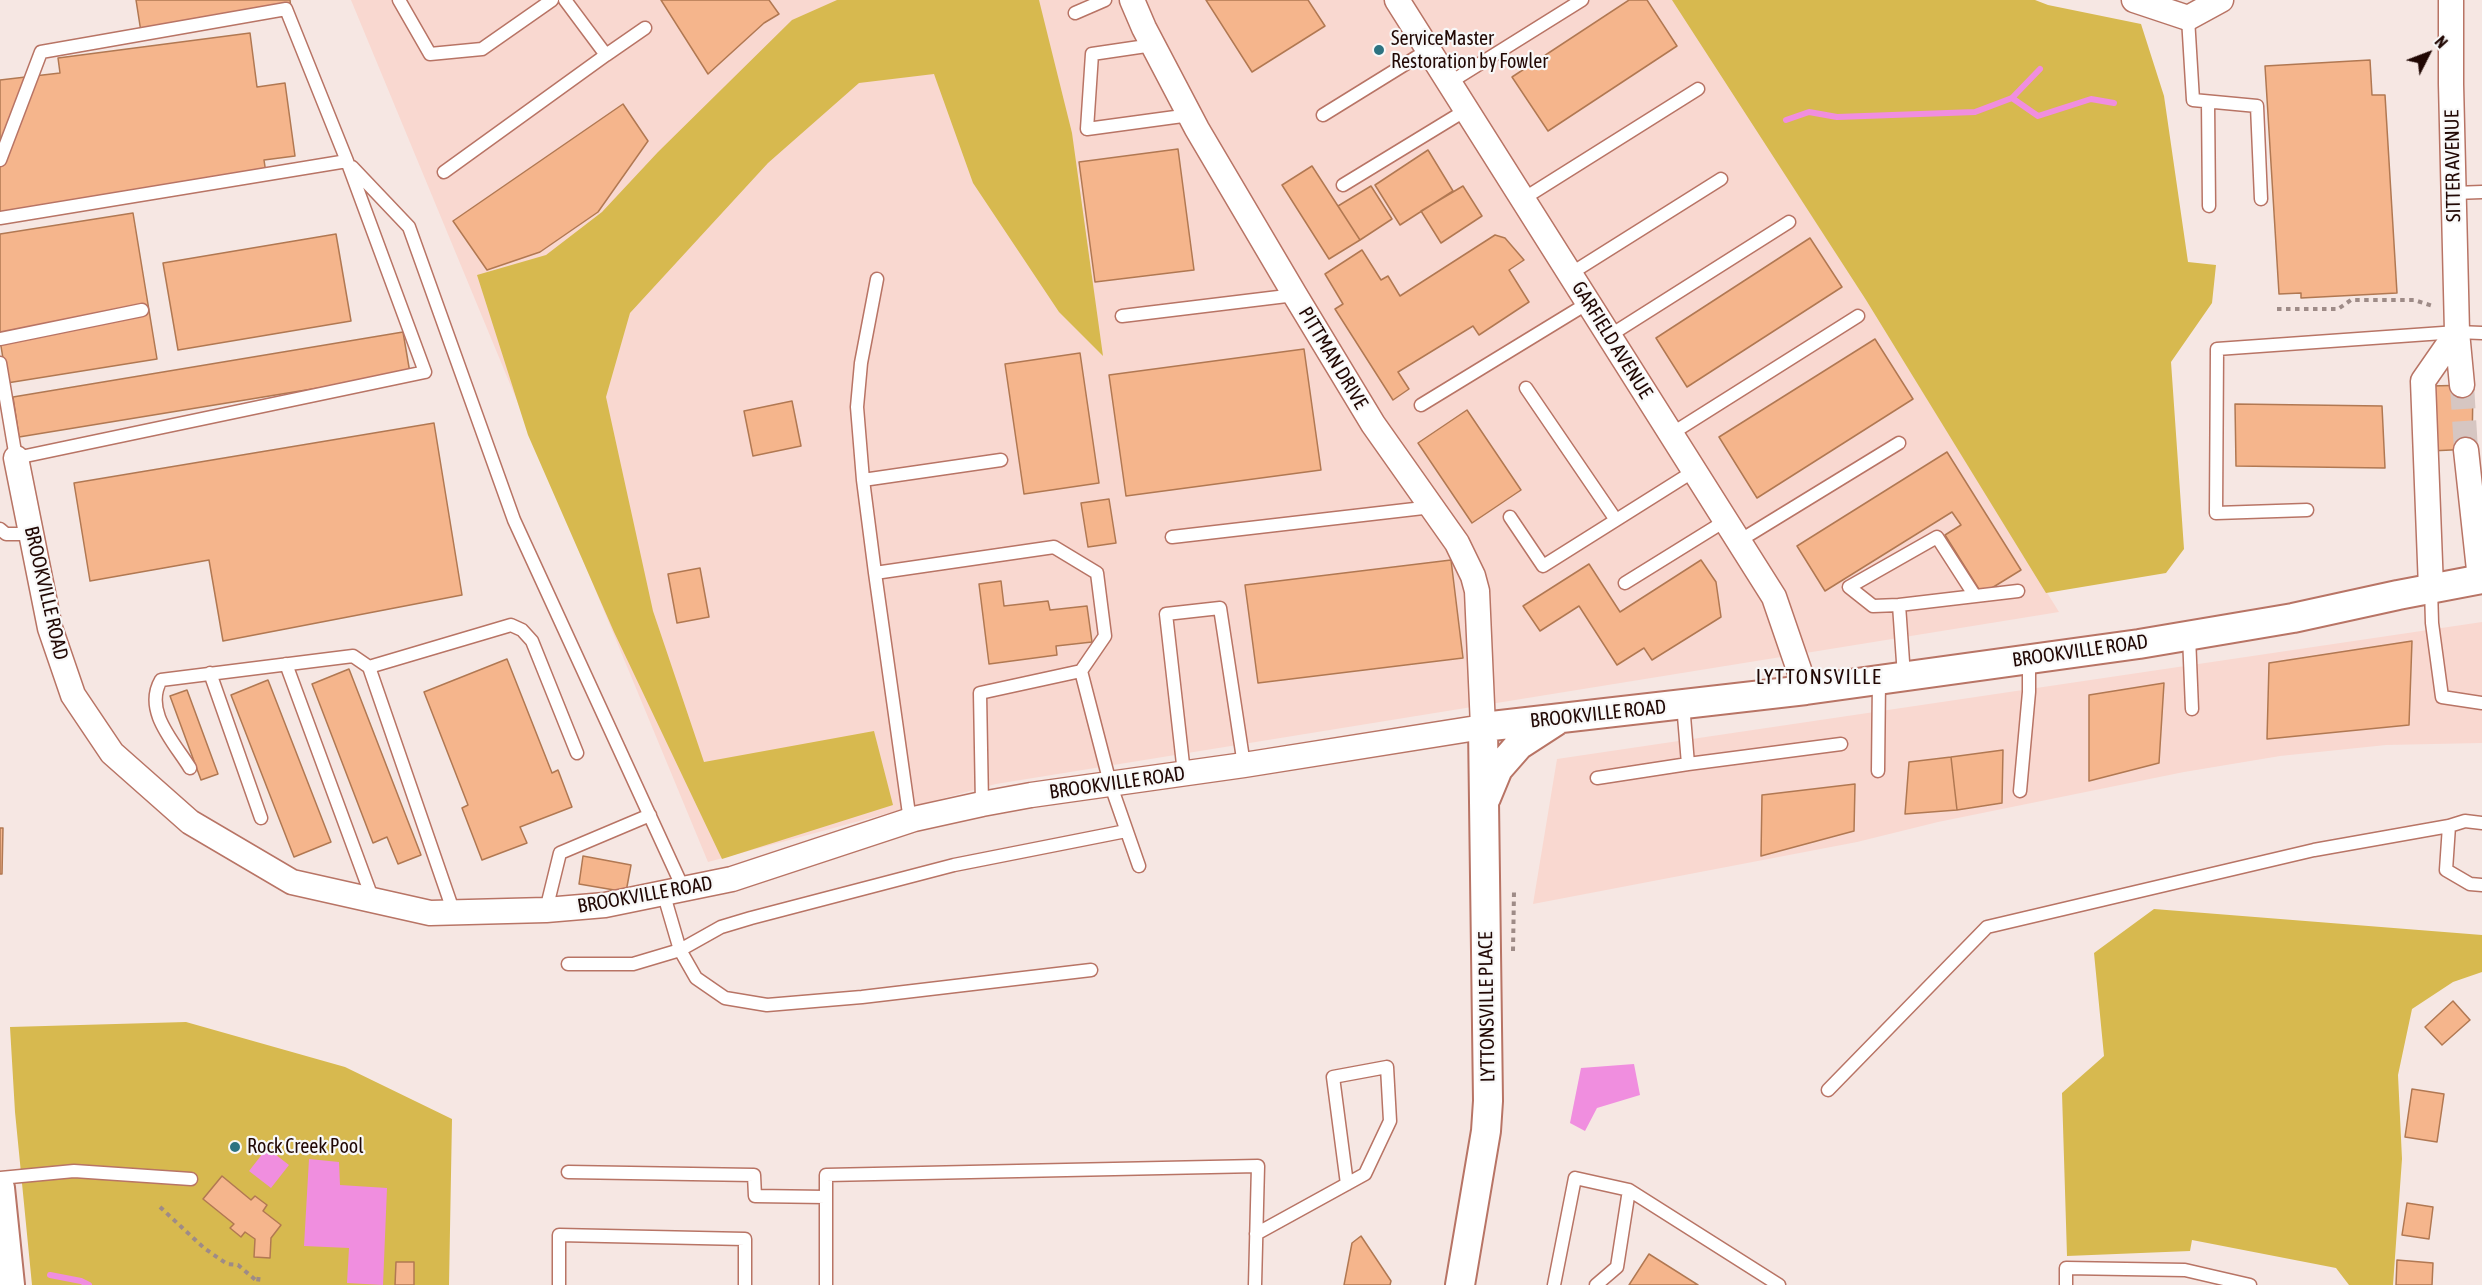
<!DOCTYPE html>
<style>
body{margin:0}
#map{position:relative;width:2482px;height:1285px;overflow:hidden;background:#f6e7e3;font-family:"Asap Condensed",sans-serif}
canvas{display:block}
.north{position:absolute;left:2398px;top:24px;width:60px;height:60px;-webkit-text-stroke:4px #f8f8f8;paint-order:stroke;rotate:48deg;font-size:16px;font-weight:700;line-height:24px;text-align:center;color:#210804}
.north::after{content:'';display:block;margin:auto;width:21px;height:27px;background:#210804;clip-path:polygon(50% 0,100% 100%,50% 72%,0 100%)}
</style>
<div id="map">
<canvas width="2482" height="1285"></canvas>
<div class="north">N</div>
</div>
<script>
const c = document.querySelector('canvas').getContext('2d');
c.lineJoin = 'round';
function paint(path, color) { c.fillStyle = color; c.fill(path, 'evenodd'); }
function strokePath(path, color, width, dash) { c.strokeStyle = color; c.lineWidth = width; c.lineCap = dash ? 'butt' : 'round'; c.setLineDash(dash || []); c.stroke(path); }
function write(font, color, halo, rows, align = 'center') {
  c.font = font + ' "Asap Condensed",sans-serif'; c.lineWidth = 4.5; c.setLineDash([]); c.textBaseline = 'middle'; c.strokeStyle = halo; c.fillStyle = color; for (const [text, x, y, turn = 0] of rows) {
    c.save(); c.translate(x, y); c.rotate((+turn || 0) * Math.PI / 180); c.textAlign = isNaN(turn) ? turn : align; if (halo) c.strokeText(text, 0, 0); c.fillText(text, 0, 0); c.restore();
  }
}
const built = new Path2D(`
 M 351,0 L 1674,0 L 1866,300 L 2059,612 L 996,784 L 708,862 Z
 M 2482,622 L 2482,743 L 2386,745 L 2280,756 L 2184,772 L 1938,822 L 1857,842 L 1533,904 L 1557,759 Z`);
const green = new Path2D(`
 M 837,0 L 1039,0 L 1072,133 L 1103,356 L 1059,312 L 973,183 L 934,74 L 859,83 L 768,163 L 630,313 L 606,397 L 653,611 L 704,762 L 874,731 L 893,805 L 722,859 L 614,632 L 528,435 L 477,275 L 546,255 L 602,212 L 658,152 L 792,20 Z
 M 1672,0 L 2035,0 L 2048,5 L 2141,24 L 2164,96 L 2188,262 L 2216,265 L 2212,303 L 2171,362 L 2184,549 L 2166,573 L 2046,593 L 1866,300 Z
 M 2154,909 L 2482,935 L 2482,972 L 2453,982 L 2412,1009 L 2398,1075 L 2402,1159 L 2393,1285 L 2349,1285 L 2336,1268 L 2192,1240 L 2190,1251 L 2067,1256 L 2062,1093 L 2104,1056 L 2094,953 Z
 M 186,1022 L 345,1067 L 452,1119 L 449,1285 L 32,1285 L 15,1112 L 10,1027 Z`);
const water = new Path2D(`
 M 1634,1064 L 1640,1095 L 1597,1108 L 1585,1131 L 1570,1123 L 1581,1068 Z
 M 267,1148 L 289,1165 L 271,1188 L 249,1171 Z
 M 309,1159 L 339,1162 L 340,1185 L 387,1188 L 383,1285 L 347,1283 L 349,1248 L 304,1246 Z`);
const stream = new Path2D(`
 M 2012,98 L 2038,116 L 2091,99 L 2114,103
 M 1786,120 L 1809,112 L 1837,117 L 1975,112 L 2012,98 L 2040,69
 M 50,1275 L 81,1281 L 89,1285`);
const building = new Path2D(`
 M 136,0 L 290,0 L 291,9 L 141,32 Z
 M 661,0 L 769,0 L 779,14 L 764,23 L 708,74 Z
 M 1206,0 L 1308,0 L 1325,26 L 1252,72 Z
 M 1629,0 L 1647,0 L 1677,46 L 1548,131 L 1512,77 Z
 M 250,33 L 257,87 L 285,83 L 295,156 L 264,160 L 267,180 L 0,215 L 0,80 L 60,73 L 58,58 Z
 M 2370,60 L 2372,95 L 2385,95 L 2397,293 L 2301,298 L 2301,293 L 2279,294 L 2265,66 Z
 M 623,104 L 648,141 L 598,212 L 540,252 L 487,270 L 453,221 Z
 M 1178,149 L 1194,270 L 1095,282 L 1079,162 Z
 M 1428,150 L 1453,191 L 1400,225 L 1375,185 Z
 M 1312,166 L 1360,240 L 1329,259 L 1282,185 Z
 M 1371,186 L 1392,219 L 1360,240 L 1338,206 Z
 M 1463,186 L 1482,216 L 1441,243 L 1421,211 Z
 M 133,213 L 157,359 L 7,383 L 0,340 L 0,234 Z
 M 336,234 L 351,321 L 178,350 L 163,263 Z
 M 1495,235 L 1505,238 L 1524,260 L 1509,270 L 1529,302 L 1479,335 L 1473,326 L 1398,372 L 1409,389 L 1393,400 L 1335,309 L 1343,304 L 1325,274 L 1362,250 L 1381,280 L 1388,276 L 1400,296 Z
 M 1810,238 L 1842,287 L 1687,387 L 1656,338 Z
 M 403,332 L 410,373 L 19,437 L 13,397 Z
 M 1875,339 L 1913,399 L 1757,498 L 1719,437 Z
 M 1304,349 L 1321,470 L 1126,496 L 1109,375 Z
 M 1080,353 L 1099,483 L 1024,494 L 1005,364 Z
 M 2473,385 L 2472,449 L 2430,451 L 2430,386 Z
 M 792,401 L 801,446 L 753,456 L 744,411 Z
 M 2235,404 L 2382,406 L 2385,468 L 2236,466 Z
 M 1467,410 L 1521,490 L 1472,523 L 1418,443 Z
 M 434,423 L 462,595 L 223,641 L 209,560 L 90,581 L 74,483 Z
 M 1947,452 L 2021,570 L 1982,594 L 1945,535 L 1961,525 L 1952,512 L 1825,591 L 1797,546 Z
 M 1109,499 L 1116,543 L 1088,547 L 1081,503 Z
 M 1451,560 L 1463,658 L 1258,683 L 1245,585 Z
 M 1701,560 L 1716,582 L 1721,617 L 1652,660 L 1644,648 L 1617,665 L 1579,606 L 1540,631 L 1523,606 L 1589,564 L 1620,612 Z
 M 700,568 L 709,617 L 677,623 L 668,574 Z
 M 1001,581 L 1004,606 L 1048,601 L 1050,610 L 1087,606 L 1092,642 L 1056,646 L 1057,655 L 989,664 L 979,584 Z
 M 2412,641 L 2409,725 L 2267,739 L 2269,663 Z
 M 507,659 L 552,773 L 558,770 L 572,807 L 520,827 L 527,843 L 482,860 L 462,808 L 468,805 L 424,692 Z
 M 349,669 L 421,855 L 398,864 L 387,837 L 373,843 L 312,684 Z
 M 268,680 L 331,842 L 294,857 L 231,695 Z
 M 2164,683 L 2159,763 L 2089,781 L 2089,695 Z
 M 187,690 L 218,774 L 201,780 L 170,696 Z
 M 2003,750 L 2002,803 L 1957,810 L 1951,757 Z
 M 1951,757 L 1957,810 L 1905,814 L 1909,762 Z
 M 1855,784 L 1854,831 L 1761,856 L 1762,795 Z
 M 0,828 L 3,828 L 2,874 L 0,874 Z
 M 583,856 L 631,865 L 626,892 L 579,884 Z
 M 2453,1001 L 2470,1020 L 2442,1045 L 2425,1027 Z
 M 2412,1089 L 2444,1094 L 2437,1142 L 2405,1137 Z
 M 222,1176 L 251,1200 L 255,1196 L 267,1205 L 263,1211 L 281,1225 L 271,1238 L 270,1258 L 254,1257 L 255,1239 L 245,1232 L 241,1237 L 230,1228 L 234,1224 L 203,1199 Z
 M 2407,1203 L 2433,1207 L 2429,1239 L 2402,1235 Z
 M 1361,1236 L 1391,1281 L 1390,1285 L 1344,1285 L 1352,1243 Z
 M 1649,1254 L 1698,1285 L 1629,1285 Z
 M 2397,1260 L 2433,1263 L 2432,1285 L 2396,1285 Z
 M 396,1262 L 414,1262 L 414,1285 L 395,1285 Z`);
const minorTunnel = new Path2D(`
 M 2462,385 L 2466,450`);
const path = new Path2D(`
 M 2277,309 L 2338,309 L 2351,300 L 2414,300 L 2433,306
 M 1513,951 L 1514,892
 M 160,1207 L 204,1248 L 227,1264 L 238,1265 L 258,1282 L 259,1274`);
const service = new Path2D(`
 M 399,0 L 430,54 L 482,49 L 552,0
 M 1075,13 L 1105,0
 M 2188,18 L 2193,100 L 2257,106 L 2261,199
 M 1153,45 L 1092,54 L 1087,129 L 1190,115
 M 606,55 L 645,28
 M 1449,83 L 1582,0
 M 2208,102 L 2209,206
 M 1323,115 L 1428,50
 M 0,160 L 41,52 L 286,9 L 347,161 L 425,372 L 16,458 L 0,363
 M 352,167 L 409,227 L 514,520 L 683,888
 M 444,172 L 606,55 L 565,0
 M 1343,185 L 1466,110
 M 2454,193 L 2482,192
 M 1523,199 L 1698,89
 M 0,218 L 347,161
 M 1570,274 L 1721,179
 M 1122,316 L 1295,295
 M 1609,336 L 1789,222
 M 0,339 L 142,310
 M 1526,388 L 1616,520
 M 1421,405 L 1588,303
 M 1671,434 L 1858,316
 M 863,480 L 857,407 L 861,363 L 877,279
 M 2307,510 L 2216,513 L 2217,349 L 2457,332 L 2482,333
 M 1510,517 L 1543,566 L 1694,471
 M 0,529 L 6,534 L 31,534
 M 1172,537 L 1432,507
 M 1739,541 L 1899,443
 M 875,573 L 863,480 L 1001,460
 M 1625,583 L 1725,521
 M 2431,588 L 2432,623 L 2442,697 L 2482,703
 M 1899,605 L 1873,606 L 1849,587 L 1937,537 L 1975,596
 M 2189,636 L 2192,709
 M 286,664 L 373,900
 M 210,673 L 261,818
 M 1904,676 L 1899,605 L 2018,591
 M 1683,704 L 1688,764 L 1841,744
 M 190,768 C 174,742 143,711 161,680 L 353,656 L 369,667
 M 1878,771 L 1879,680
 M 1184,773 L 1166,614 L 1220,608 L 1244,765
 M 1597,778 L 1688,764
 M 2020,791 L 2029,692 L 2029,660
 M 982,804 L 980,693 L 1081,671 L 1110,783 L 1139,866
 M 910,821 L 875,573 L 1054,547 L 1097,573 L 1105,636 L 1081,671
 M 2482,823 L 2465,821 L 2449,826 L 2446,870 L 2470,884 L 2482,885
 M 663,892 L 680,950 L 696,978 L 725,998 L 767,1005 L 862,997 L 1091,970
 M 546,910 L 560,853 L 650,815
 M 454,913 L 369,667 L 511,625 L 522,630 L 532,641 L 577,753
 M 568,964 L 633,964 L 680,950 L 721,927 L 751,918 L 954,865 L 1126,831
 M 1828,1090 L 1987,927 L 2314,850 L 2449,826
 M 568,1172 L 754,1175 L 755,1196 L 826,1197
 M 0,1178 L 74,1171 L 191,1179
 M 1629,1190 L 1779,1285
 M 1256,1234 L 1365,1174 L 1390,1121 L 1387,1067 L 1333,1077 L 1347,1184
 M 559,1285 L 559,1235 L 745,1239 L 745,1285
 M 826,1285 L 826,1175 L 1258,1166 L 1255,1285
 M 1554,1285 L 1575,1178 L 1629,1190 L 1617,1267 L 1596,1285
 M 2066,1285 L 2066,1268 L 2185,1270 L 2250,1285`);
const minor = new Path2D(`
 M 1397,0 L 1774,597 L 1806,690
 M 2134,0 L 2188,18 L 2221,0
 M 2451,0 L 2451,84 L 2457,332 L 2462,385
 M 2466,450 L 2480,579
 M 16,458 L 50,628 L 73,695 L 112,753 L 190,822 L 292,882 L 430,913 L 546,910 L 605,905 L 732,879 L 914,819 L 982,804 L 1031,795 L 1244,765 L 1483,727 L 1477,591 L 1473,576 L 1457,543 L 1373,424 L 1295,295 L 1197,129 L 1144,28 L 1132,0
 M 2431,588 L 2423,381 L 2457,332`);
const tertiary = new Path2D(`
 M 1486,798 L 1498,769 L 1519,745 L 1556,721
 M 0,1188 L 10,1285
 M 1460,1285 L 1486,1131 L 1488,1101 L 1483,727 L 1806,690 L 2139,644 L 2293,618 L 2398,595 L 2482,579`);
const markers = [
 [1379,50,6,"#2d7381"],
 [235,1147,6,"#2d7381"]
];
const poiNames = [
 ["ServiceMaster",1391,39],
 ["Restoration by Fowler",1391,62],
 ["Rock Creek Pool",247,1147]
];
const streetNames = [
 ["SITTER AVENUE",2453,166,-91],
 ["GARFIELD AVENUE",1612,340,58],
 ["PITTMAN DRIVE",1333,358,59],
 ["BROOKVILLE ROAD",46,593,77],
 ["BROOKVILLE ROAD",2080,651,-8],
 ["BROOKVILLE ROAD",1598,714,-6],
 ["BROOKVILLE ROAD",1117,783,-8],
 ["BROOKVILLE ROAD",645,895,-10],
 ["LYTTONSVILLE PLACE",1487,1007,-91]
];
const neighbourhoodNames = [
 ["LYTTONSVILLE",1819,677]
];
paint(built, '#f9d8d0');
paint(green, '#d7b94f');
paint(water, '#f08edf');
strokePath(stream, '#f08edf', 6);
paint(building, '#f5b58c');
strokePath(building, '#b17852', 1.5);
strokePath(minorTunnel, '#d6c6c2', 24, [24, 12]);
strokePath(service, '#b87465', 15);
strokePath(minor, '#b87465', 27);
strokePath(tertiary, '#b87465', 32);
strokePath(path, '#9e8b87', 4, [4.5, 4.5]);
strokePath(service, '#fff', 12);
strokePath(minor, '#fff', 24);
strokePath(tertiary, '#fff', 28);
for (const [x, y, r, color] of markers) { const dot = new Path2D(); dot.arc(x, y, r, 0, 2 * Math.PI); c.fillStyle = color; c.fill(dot); strokePath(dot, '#f8f8f8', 2); }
write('20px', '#210804', '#f8f8f8', poiNames, 'left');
write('20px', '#210804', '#f8f8f8', streetNames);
c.letterSpacing = '1.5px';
write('21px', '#210804', '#f8f8f8', neighbourhoodNames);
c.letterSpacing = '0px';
</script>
